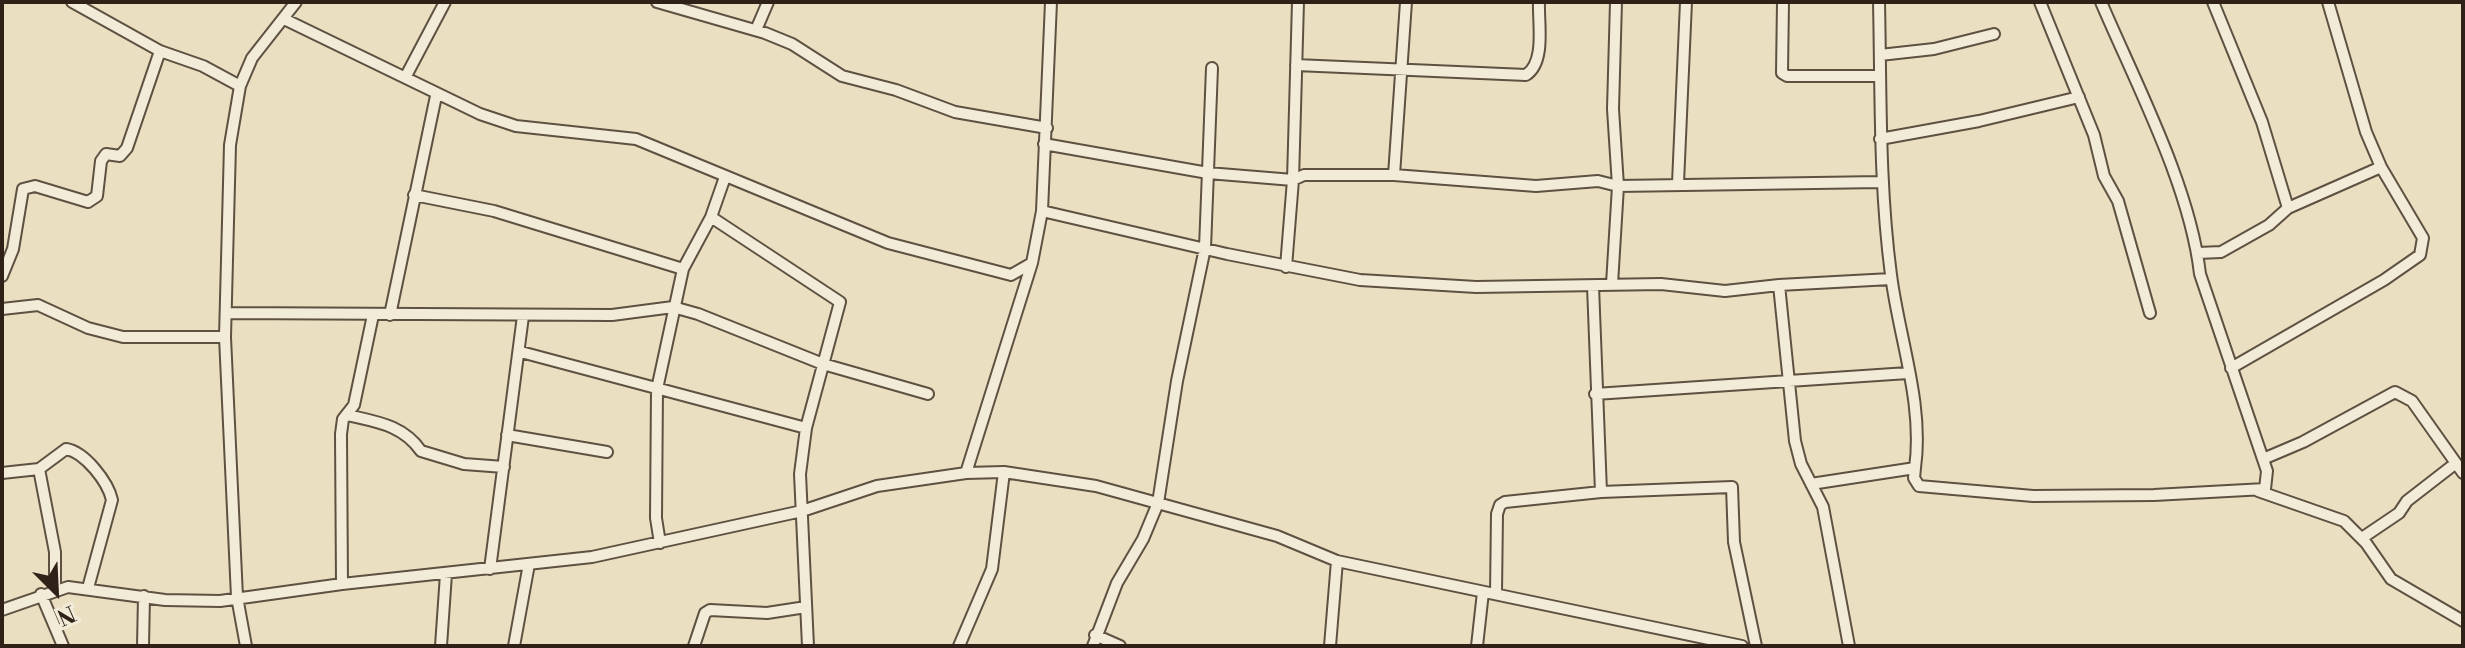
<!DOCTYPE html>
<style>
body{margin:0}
#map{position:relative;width:2465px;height:648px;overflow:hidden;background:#eae0c1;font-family:"Libre Bodoni",serif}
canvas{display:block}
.frame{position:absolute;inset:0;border:4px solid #2f2118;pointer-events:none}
.north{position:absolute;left:16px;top:552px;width:80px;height:80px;-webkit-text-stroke:6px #f1ebd7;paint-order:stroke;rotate:156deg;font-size:22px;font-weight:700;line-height:32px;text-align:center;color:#2f2118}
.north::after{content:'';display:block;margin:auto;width:28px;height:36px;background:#2f2118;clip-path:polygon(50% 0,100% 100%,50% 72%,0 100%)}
</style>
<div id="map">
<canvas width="2465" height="648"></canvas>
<div class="frame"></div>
<div class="north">N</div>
</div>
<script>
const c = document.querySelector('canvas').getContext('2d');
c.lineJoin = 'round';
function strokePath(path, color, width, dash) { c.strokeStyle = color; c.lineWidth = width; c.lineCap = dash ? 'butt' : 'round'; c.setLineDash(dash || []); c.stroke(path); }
const street = new Path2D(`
 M 72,2 L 160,51 L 203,66 L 240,86
 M 657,2 L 765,33 L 792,44 L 842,76 L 896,90 L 955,112 L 1047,128
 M 1783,2 L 1782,73 L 1787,76 L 1878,76
 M 1879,2 C 1881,94 1879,184 1891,275 C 1899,338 1924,404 1915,468
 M 2040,2 L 2094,135 L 2104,176 L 2118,201 L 2150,313
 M 2213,2 L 2262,122 L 2288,208
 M 284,19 L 480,114 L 516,126 L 636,139 L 888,243 L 1011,275 L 1032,263
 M 756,30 L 768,2
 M 1880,55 L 1934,49 L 1994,34
 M 1296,65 L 1526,75 C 1546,62 1538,23 1539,2
 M 406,76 L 445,2
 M 1880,139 L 1979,121 L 2079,97
 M 1044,144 L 1208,173 L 1293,180 L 1304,175 L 1394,175 L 1536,186 L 1598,181 L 1618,186 L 1881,182
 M 1394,175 L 1406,2
 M 1678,183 L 1686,2
 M 414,195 L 494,211 L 683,269
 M 1042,211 L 1227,254 L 1360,280 L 1476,287 L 1661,284 L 1725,291 L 1779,285 L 1795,441 L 1801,464 L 1823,507 L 1849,646
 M 711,217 L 840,302 L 806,428 L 800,474 L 808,646
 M 2198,253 L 2221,252 L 2269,225 L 2288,208 L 2381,167
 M 1286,267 L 1293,180 L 1298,2
 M 2,276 L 13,249 L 23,189 L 35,186 L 88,202 L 97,196 L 101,161 L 106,154 L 120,156 L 127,148 L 160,51
 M 1612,284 L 1618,186 L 1613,109 L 1616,2
 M 1779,285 L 1891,279
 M 1593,286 L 1601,492
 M 2,309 L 38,305 L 88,328 L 123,337 L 225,337
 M 226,313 L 612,315 L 673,307 L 698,314 L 823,364 L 928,394
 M 390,315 L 436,96
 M 521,352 L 806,428
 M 2231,368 L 2384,280 L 2420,255 L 2423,238 L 2381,167 L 2366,132 L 2328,2
 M 1595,394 L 1908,373
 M 347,415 C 377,422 403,425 421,451 L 464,464 L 504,467
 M 507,435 L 607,452
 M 2263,459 L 2303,442 L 2395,392 L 2412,401 L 2463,473
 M 39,469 L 55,552 L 55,589
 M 2,473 L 39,469 L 66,449 C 85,452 108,482 112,500 L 88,588
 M 966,473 L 1032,263 L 1042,211 L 1051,2
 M 1811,484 L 1915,468 L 1914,478 L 1919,486 L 2033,496 L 2154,495 L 2265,489 L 2267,471 L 2200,274 C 2190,186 2136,84 2101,2
 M 2258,491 L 2344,521 L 2366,543 L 2391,579 L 2463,621
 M 2362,538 L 2399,513 L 2407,501 L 2456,463
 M 660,543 L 656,518 L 657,389 L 683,269 L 711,217 L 725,177
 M 490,569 L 523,316
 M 342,584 L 341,434 L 343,419 L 354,405 L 373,315
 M 1496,593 L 1497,514 L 1500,505 L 1505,502 L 1601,492 L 1732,487 L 1734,542 L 1756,646
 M 41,594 L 63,646
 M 2,610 L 68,587 L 165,600 L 220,601 L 342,584 L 592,557 L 802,511 L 877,486 L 966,473 L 1004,472 L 1096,486 L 1277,536 L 1337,561 L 1742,646
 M 1095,635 L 1120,646
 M 143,646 L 144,596
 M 246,646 L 237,597 L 225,337 L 230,145 L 240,86 L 252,58 L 296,2
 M 441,646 L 446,574
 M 514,646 L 529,564
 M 694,646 L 705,613 L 710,610 L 767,613 L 806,607
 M 959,646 L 992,569 L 1004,472
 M 1093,646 L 1117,583 L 1143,539 L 1158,503 L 1177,381 L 1205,248 L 1212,68
 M 1330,646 L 1337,561
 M 1477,646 L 1483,592`);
strokePath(street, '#5e5142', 14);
strokePath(street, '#f1ebd7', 10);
</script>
